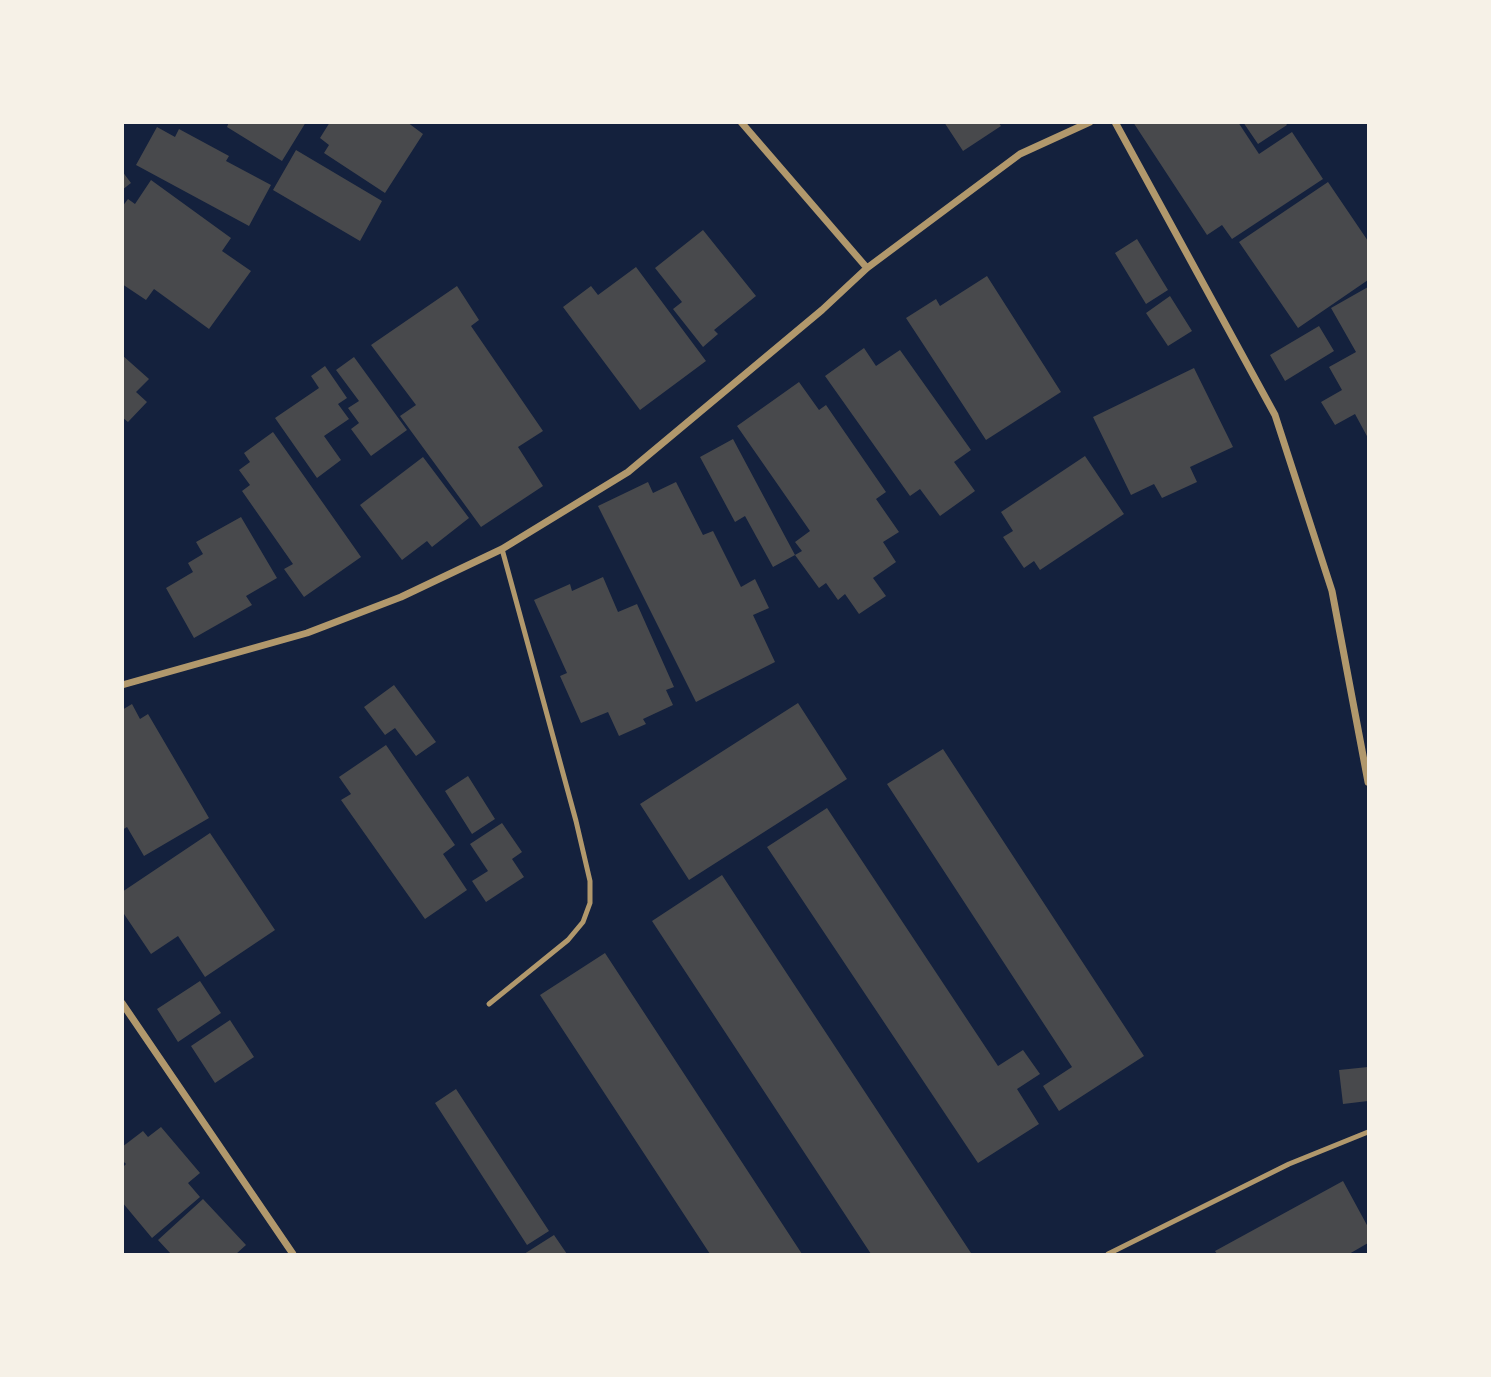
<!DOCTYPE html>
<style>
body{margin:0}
#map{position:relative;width:1491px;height:1377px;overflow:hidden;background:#14213d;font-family:"Work Sans",sans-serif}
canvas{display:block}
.frame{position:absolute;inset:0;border:124px solid #f6f1e7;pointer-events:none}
</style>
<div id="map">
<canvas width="1491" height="1377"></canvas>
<div class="frame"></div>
</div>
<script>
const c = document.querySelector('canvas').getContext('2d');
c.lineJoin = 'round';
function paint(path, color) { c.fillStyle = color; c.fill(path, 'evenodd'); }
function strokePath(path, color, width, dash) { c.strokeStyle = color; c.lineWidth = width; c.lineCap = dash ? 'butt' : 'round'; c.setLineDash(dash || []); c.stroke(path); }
const building = new Path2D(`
 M 229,122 L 306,122 L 282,161 L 227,127 Z
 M 330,122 L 407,122 L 423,134 L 385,193 L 324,153 L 329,145 L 320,138 Z
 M 944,122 L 998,122 L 1001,126 L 963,151 Z
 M 1133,122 L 1238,122 L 1259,154 L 1292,132 L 1323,179 L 1232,239 L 1222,225 L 1207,235 Z
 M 1243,122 L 1285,122 L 1287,125 L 1258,144 Z
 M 157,127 L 175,137 L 179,129 L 229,156 L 226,161 L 271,185 L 249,226 L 136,165 Z
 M 296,150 L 382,201 L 360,241 L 273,190 Z
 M 122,171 L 131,183 L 122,190 Z
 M 151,180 L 231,238 L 222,251 L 251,271 L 209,329 L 154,289 L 146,300 L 122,284 L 122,207 L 128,199 L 135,204 Z
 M 1328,182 L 1368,241 L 1368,280 L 1298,328 L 1239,242 Z
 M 703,230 L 756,296 L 714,330 L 718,334 L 703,347 L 673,309 L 682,302 L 655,268 Z
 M 1137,239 L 1168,290 L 1146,304 L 1115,253 Z
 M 636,267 L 706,361 L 640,410 L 563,307 L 591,286 L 598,295 Z
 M 987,276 L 1061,392 L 986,440 L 906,318 L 936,299 L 940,306 Z
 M 457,286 L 479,320 L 471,326 L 543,431 L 518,447 L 543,486 L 481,527 L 400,416 L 416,405 L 371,345 Z
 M 1368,287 L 1368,438 L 1355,414 L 1335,425 L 1321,402 L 1342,390 L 1329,367 L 1356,352 L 1331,308 Z
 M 1170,296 L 1192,331 L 1168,346 L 1146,313 Z
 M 1319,326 L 1334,351 L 1285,381 L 1270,355 Z
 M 864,348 L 876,366 L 900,350 L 971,450 L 954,462 L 975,491 L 940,516 L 920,489 L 910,496 L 825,376 Z
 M 122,355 L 149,379 L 136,392 L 147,402 L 128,422 L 122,417 Z
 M 354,357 L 407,430 L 371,456 L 351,429 L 359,423 L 348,408 L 359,401 L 336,370 Z
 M 325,366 L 347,398 L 338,404 L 349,419 L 324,436 L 341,460 L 317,478 L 275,418 L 319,388 L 311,376 Z
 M 1194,368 L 1233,447 L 1190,467 L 1197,482 L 1162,498 L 1154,484 L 1131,495 L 1093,417 Z
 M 799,382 L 819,410 L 826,405 L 886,492 L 876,499 L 899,532 L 883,542 L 896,562 L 873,578 L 886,596 L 859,614 L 845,594 L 838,600 L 826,583 L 819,588 L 795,555 L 802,551 L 795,542 L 810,531 L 737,426 Z
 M 273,432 L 361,557 L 304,597 L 284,569 L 293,564 L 242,491 L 250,485 L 239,470 L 250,462 L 244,453 Z
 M 733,439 L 795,555 L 773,567 L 745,516 L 735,522 L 700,457 Z
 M 1085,456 L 1124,514 L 1040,570 L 1034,561 L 1024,568 L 1003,537 L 1013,531 L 1001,512 Z
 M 423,457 L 469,518 L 432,547 L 427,541 L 402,560 L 360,505 Z
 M 648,482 L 653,493 L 676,482 L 703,535 L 713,531 L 741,587 L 755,579 L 769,608 L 753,615 L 775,662 L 696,702 L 598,506 Z
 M 241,517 L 277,578 L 246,596 L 252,605 L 194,638 L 166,588 L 193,572 L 188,563 L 203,554 L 196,542 Z
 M 603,577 L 618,612 L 637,604 L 674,687 L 666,690 L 673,705 L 643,719 L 646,724 L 619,736 L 608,712 L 581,723 L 560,676 L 567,673 L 534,600 L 570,584 L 572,591 Z
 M 394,685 L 436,742 L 416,756 L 395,728 L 385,735 L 364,707 Z
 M 798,703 L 847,779 L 689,880 L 640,804 Z
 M 132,704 L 140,719 L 148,714 L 209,818 L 144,856 L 127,827 L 122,830 L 122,710 Z
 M 386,745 L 455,845 L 443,854 L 467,890 L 425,919 L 341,800 L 351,794 L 339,777 Z
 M 943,749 L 1144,1056 L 1059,1111 L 1043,1086 L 1072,1067 L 887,784 Z
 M 468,776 L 495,819 L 472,834 L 445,791 Z
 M 827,808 L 998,1066 L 1023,1050 L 1040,1074 L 1017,1089 L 1039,1124 L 978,1163 L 767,847 Z
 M 502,823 L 522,852 L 512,859 L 524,877 L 486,902 L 472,881 L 488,871 L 470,844 Z
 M 210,833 L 275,930 L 205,977 L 178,936 L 151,954 L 122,911 L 122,892 Z
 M 722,875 L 971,1253 L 871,1254 L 652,921 Z
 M 605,953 L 802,1254 L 710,1254 L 540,995 Z
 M 200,981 L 221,1013 L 178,1042 L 157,1009 Z
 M 230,1020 L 254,1057 L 215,1083 L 191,1046 Z
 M 1368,1067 L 1368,1101 L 1343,1104 L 1339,1070 Z
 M 456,1089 L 549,1231 L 527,1245 L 435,1103 Z
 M 161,1127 L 200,1173 L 188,1183 L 200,1197 L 152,1238 L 122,1202 L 122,1168 L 126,1164 L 122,1160 L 122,1147 L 143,1131 L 148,1137 Z
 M 1343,1181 L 1368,1227 L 1368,1243 L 1349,1254 L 1217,1254 L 1215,1251 Z
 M 203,1199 L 246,1245 L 236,1254 L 171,1254 L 158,1240 Z
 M 554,1235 L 567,1254 L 524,1254 Z`);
const service = new Path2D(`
 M 489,1004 L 568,940 L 583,922 L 590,903 L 590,881 L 576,821 L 502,549
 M 1108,1254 L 1289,1164 L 1368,1132`);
const minor = new Path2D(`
 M 741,122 L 867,268
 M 1115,122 L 1275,415 L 1332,591 L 1368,782
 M 122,685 L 307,633 L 401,597 L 502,549 L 628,472 L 822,310 L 867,268 L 1020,154 L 1090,122
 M 122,1003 L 293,1254`);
paint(building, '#48494c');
strokePath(service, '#b1986c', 5);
strokePath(minor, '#b1986c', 7);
</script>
